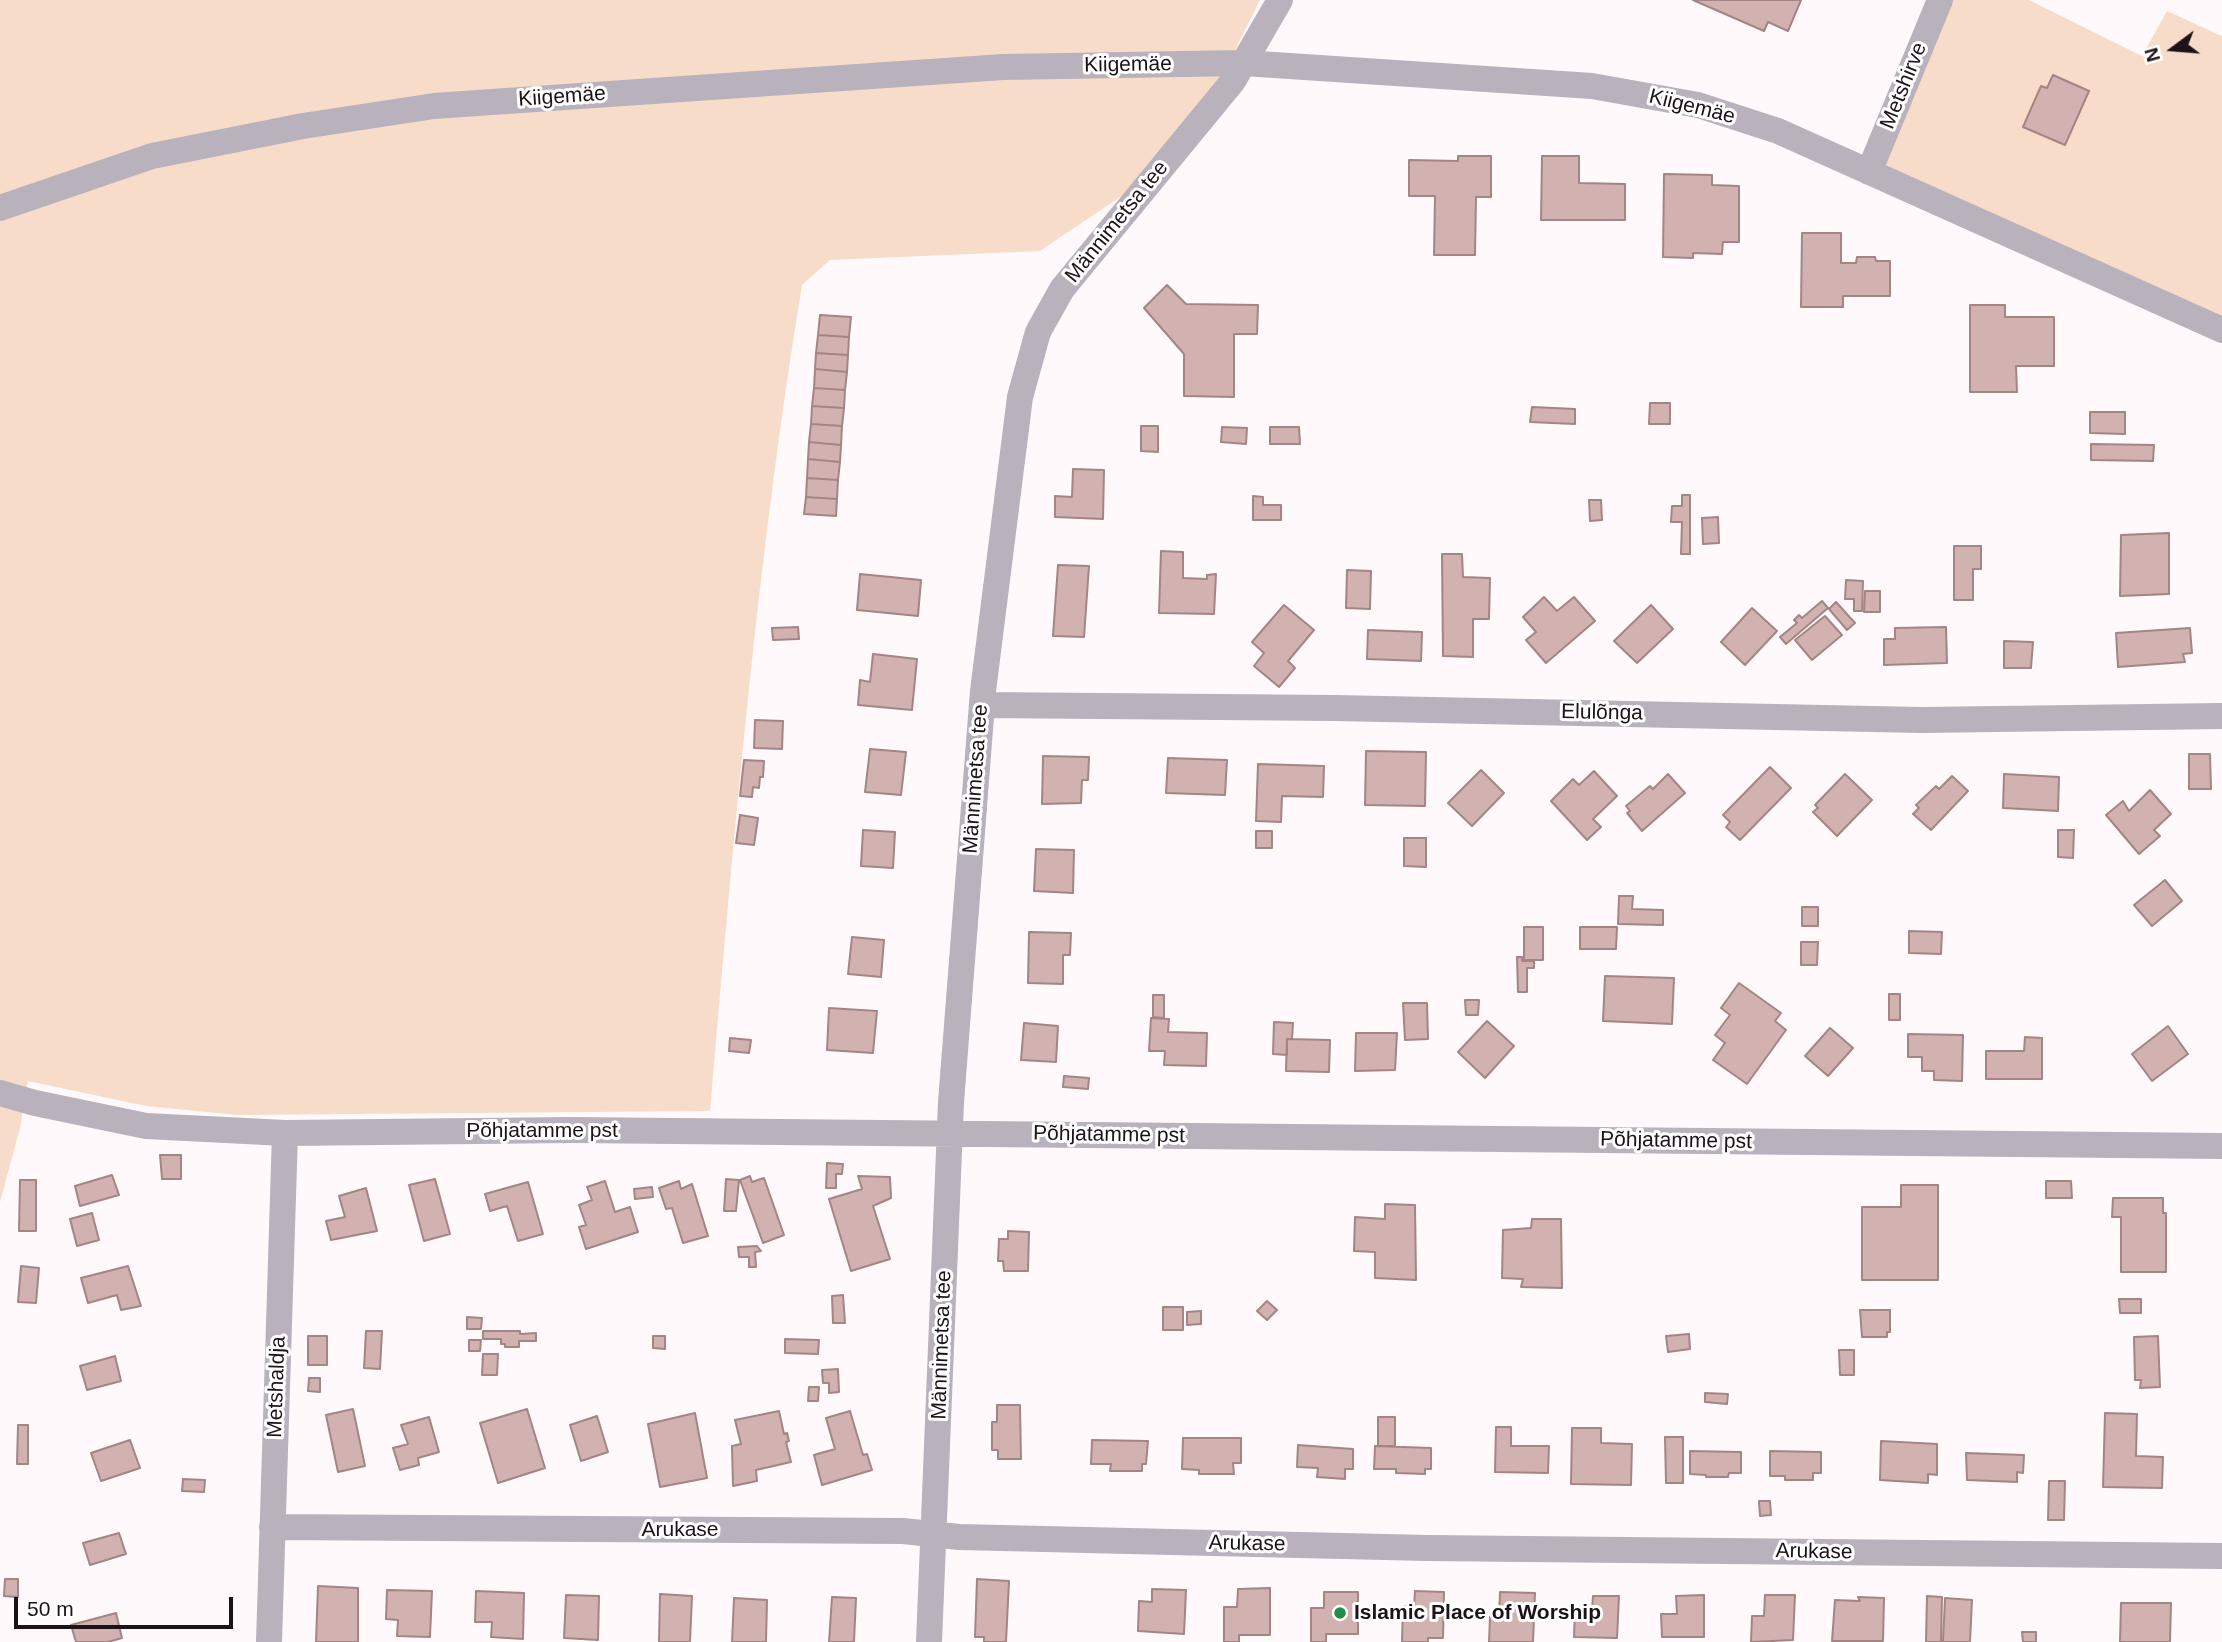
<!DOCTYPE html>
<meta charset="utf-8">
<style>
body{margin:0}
#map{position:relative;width:2222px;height:1642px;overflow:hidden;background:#fff9fb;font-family:Helvetica,sans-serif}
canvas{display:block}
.north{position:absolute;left:2138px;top:14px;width:70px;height:70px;-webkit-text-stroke:5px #fff;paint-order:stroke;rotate:254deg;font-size:19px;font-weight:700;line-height:28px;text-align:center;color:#1c1217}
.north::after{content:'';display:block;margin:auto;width:24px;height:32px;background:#1c1217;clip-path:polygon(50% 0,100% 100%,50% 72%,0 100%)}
.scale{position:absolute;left:14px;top:1597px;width:219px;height:32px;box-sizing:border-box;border:4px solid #1c1217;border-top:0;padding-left:9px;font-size:21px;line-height:24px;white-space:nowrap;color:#1c1217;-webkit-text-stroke:5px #fff;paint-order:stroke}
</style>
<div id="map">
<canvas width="2222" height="1642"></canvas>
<div class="north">N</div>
<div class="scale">50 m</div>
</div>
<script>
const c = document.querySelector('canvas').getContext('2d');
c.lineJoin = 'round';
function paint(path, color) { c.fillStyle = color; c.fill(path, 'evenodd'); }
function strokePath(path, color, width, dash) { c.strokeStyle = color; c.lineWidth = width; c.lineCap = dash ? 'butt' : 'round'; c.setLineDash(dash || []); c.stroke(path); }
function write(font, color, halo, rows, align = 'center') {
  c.font = font + ' Helvetica,sans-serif'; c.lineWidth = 6; c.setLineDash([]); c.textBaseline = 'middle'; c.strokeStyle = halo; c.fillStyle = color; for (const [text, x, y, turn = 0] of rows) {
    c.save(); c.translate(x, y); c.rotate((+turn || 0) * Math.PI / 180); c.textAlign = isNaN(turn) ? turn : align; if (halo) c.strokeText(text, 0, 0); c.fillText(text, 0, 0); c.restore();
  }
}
const green = new Path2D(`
 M 0,0 L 1260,0 L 1222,76 L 1126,193 L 1040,251 L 830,260 L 802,285 C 757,558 734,835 710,1111 L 237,1115 L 146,1106 L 28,1081 L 20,1128 L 0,1202 Z
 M 1939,0 L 2029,0 L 2142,56 L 2167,11 L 2222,36 L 2222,327 L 1868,174 Z`);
const building = new Path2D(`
 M 1693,0 L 1801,0 L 1788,31 L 1768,22 L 1764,31 Z
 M 2053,75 L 2089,91 L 2065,145 L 2023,127 L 2041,86 L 2047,88 Z
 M 1458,156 L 1491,156 L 1491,197 L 1476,197 L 1475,255 L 1434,255 L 1435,196 L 1409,196 L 1409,160 L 1458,161 Z
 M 1542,156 L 1579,156 L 1579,183 L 1625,184 L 1625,220 L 1541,220 Z
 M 1664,174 L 1712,175 L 1712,185 L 1739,186 L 1739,242 L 1723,242 L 1722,254 L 1693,253 L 1693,258 L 1663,257 Z
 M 1802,233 L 1841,233 L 1841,263 L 1856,263 L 1857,257 L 1875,257 L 1876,261 L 1890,261 L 1890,296 L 1843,296 L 1843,307 L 1801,307 Z
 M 1167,285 L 1186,304 L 1258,305 L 1257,334 L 1234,334 L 1234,397 L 1184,396 L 1184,354 L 1144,308 Z
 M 1970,305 L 2005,305 L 2005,317 L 2054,317 L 2054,366 L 2016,366 L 2017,392 L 1970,392 Z
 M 820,315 L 851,317 L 849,337 L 818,335 Z
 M 818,335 L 849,337 L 848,355 L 816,353 Z
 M 816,353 L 848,355 L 847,372 L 815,369 Z
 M 815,369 L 847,372 L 845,390 L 814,388 Z
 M 814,388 L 845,390 L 844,408 L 812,406 Z
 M 1650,403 L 1670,403 L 1670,424 L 1649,424 Z
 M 812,406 L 844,408 L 842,426 L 811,424 Z
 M 1532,407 L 1575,409 L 1575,424 L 1530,422 Z
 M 2090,412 L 2125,412 L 2125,434 L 2090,433 Z
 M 811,424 L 842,426 L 841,445 L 809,442 Z
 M 1141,426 L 1158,426 L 1158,452 L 1141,451 Z
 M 1222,427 L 1247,428 L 1246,444 L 1221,442 Z
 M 1270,427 L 1299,427 L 1300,444 L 1270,444 Z
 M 809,442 L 841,445 L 840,462 L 808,459 Z
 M 2091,444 L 2154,445 L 2153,461 L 2091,460 Z
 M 808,459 L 840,462 L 838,480 L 807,478 Z
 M 1073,469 L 1104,470 L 1103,519 L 1055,517 L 1055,496 L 1072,497 Z
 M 807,478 L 838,480 L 837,499 L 806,497 Z
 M 1682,495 L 1690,495 L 1690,554 L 1681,554 L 1682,522 L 1671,522 L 1672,506 L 1682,506 Z
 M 1253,496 L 1263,497 L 1263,505 L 1281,505 L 1281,520 L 1253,520 Z
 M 806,497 L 837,499 L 836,516 L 804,514 Z
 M 1589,500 L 1601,500 L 1602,520 L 1590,521 Z
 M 1718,517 L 1719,543 L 1703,544 L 1702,518 Z
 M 2169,533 L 2169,594 L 2120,596 L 2121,535 Z
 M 1954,546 L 1981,546 L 1981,569 L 1973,569 L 1973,600 L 1954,600 Z
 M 1161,551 L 1183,552 L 1183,578 L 1207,579 L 1207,575 L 1216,574 L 1214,614 L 1159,613 Z
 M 1442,554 L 1462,554 L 1463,577 L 1490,578 L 1489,619 L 1473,619 L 1473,657 L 1443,656 Z
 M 1058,565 L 1089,566 L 1084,637 L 1053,636 Z
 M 1347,570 L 1371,571 L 1370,609 L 1346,608 Z
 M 860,574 L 921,580 L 918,616 L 857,610 Z
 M 1846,580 L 1863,581 L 1862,611 L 1854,611 L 1854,599 L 1845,599 Z
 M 1865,591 L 1880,591 L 1880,612 L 1864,612 Z
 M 1544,597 L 1557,611 L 1574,597 L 1595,621 L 1546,663 L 1526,640 L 1536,632 L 1523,617 Z
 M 1822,601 L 1828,608 L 1786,644 L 1780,637 L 1797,623 L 1794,620 L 1799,615 L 1802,618 Z
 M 1836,602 L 1855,623 L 1847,630 L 1829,609 Z
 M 1284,605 L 1314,630 L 1288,661 L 1295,668 L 1279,687 L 1254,666 L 1264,653 L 1252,642 Z
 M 1651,605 L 1673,629 L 1637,663 L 1614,641 Z
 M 1752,608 L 1777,631 L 1745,665 L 1721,642 Z
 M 1825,616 L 1842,635 L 1812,660 L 1795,640 Z
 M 798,627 L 799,639 L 773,640 L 772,628 Z
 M 1946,627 L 1947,663 L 1884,665 L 1884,639 L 1895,639 L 1895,628 Z
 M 2190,628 L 2192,653 L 2183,654 L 2185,662 L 2118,667 L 2116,633 Z
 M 1368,630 L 1422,632 L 1421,661 L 1367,659 Z
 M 2004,641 L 2033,642 L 2031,668 L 2004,668 Z
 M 873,654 L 917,659 L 912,710 L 858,705 L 860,680 L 870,682 Z
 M 755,720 L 783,721 L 782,749 L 754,748 Z
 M 870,749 L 906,752 L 901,795 L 865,792 Z
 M 1366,751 L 1426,752 L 1425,806 L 1365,805 Z
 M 2189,754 L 2210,754 L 2211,789 L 2189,789 Z
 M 1043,756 L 1089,757 L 1088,780 L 1082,780 L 1081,803 L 1042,804 Z
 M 1168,758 L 1227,760 L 1225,795 L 1166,793 Z
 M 744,760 L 764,761 L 763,777 L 760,777 L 759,788 L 753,787 L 752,797 L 740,796 Z
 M 1258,764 L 1324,766 L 1323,797 L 1282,796 L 1281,822 L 1256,821 Z
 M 1770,767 L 1791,788 L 1740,840 L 1726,827 L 1730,822 L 1723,815 Z
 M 1481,770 L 1504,793 L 1472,826 L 1448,803 Z
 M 1594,771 L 1617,796 L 1593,819 L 1601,827 L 1587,840 L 1551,801 L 1573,779 L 1579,785 Z
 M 1668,774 L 1685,793 L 1642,831 L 1627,813 L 1630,811 L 1626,806 L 1650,786 L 1653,789 Z
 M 1845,774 L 1872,800 L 1837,836 L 1813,812 L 1818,808 L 1815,805 Z
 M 2004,774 L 2059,777 L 2058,811 L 2003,808 Z
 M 1952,776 L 1968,791 L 1931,830 L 1913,814 L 1919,808 L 1916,805 L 1936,786 L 1939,789 Z
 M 2150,790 L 2171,814 L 2154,830 L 2160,836 L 2139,854 L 2106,815 L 2123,801 L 2129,811 Z
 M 740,815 L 758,818 L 754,845 L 736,843 Z
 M 863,830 L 895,832 L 893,868 L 861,866 Z
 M 2058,830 L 2074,830 L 2073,858 L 2058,857 Z
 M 1256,831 L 1272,831 L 1272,848 L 1256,848 Z
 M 1404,838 L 1426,838 L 1426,867 L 1404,866 Z
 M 1036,849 L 1074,850 L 1073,893 L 1034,891 Z
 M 2165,880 L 2182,901 L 2152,926 L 2134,905 Z
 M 1619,896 L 1633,896 L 1632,909 L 1663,910 L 1663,925 L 1618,924 Z
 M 1802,907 L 1818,907 L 1818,926 L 1802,926 Z
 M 1524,927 L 1543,927 L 1543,960 L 1524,960 Z
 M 1580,927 L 1617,927 L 1616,949 L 1580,949 Z
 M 1909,931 L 1942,932 L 1941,954 L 1909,953 Z
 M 1029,932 L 1071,933 L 1070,955 L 1063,955 L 1063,984 L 1028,983 Z
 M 852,937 L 884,940 L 881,977 L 848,974 Z
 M 1801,942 L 1818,942 L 1817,965 L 1801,965 Z
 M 1517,957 L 1522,957 L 1522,961 L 1534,961 L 1534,968 L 1527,968 L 1527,992 L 1518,992 Z
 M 1605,976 L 1674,978 L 1672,1024 L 1603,1021 Z
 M 1739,983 L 1781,1013 L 1775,1021 L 1786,1030 L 1747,1084 L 1713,1060 L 1725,1043 L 1715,1035 L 1730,1015 L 1721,1008 Z
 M 1889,994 L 1900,994 L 1900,1020 L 1889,1020 Z
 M 1153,995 L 1164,995 L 1164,1018 L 1153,1017 Z
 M 1465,1000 L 1479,1000 L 1478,1015 L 1466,1015 Z
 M 1403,1003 L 1427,1003 L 1428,1039 L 1405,1040 Z
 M 829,1008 L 877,1011 L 873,1053 L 827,1050 Z
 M 1151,1018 L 1169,1019 L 1168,1032 L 1207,1033 L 1206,1066 L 1164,1065 L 1165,1051 L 1149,1051 Z
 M 1487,1021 L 1514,1046 L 1485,1078 L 1458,1052 Z
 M 1274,1022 L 1293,1023 L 1292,1039 L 1287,1039 L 1287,1055 L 1273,1054 Z
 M 1024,1023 L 1058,1026 L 1056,1062 L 1021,1060 Z
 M 2168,1026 L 2188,1054 L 2152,1081 L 2132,1054 Z
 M 1830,1028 L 1853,1048 L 1828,1076 L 1805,1056 Z
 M 1356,1033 L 1397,1033 L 1395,1070 L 1355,1071 Z
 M 1908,1034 L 1963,1035 L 1962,1081 L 1934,1080 L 1934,1071 L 1922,1071 L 1922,1057 L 1908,1057 Z
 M 2025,1037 L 2042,1038 L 2042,1079 L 1986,1079 L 1986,1051 L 2024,1051 Z
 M 730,1038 L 751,1040 L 749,1053 L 729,1051 Z
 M 1287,1039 L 1330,1040 L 1329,1072 L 1286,1071 Z
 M 1064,1076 L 1089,1078 L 1088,1089 L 1063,1087 Z
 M 160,1155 L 181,1155 L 181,1179 L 162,1179 Z
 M 827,1163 L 843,1164 L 842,1174 L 836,1174 L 836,1188 L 826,1188 Z
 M 112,1175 L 119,1195 L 80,1206 L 75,1186 Z
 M 750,1176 L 752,1182 L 764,1178 L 784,1235 L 763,1243 L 740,1180 Z
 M 858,1176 L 890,1177 L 891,1198 L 873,1206 L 890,1259 L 851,1271 L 829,1199 L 862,1189 Z
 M 435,1179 L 450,1234 L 424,1241 L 409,1185 Z
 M 726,1179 L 739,1180 L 736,1211 L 724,1211 Z
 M 20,1180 L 36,1180 L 36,1231 L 19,1231 Z
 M 605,1181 L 615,1212 L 630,1207 L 638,1232 L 586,1249 L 579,1227 L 586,1225 L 579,1205 L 592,1200 L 587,1187 Z
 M 679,1181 L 681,1189 L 692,1184 L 708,1236 L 683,1243 L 672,1208 L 666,1209 L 659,1188 Z
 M 2046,1181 L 2071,1181 L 2072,1198 L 2046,1198 Z
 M 528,1182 L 543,1234 L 518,1241 L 507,1206 L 490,1211 L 485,1194 Z
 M 1901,1185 L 1938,1185 L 1938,1280 L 1862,1280 L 1862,1207 L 1901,1207 Z
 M 652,1187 L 653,1197 L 635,1199 L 634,1189 Z
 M 366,1188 L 377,1231 L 331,1240 L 326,1221 L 345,1217 L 339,1196 Z
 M 2113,1198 L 2163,1198 L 2163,1213 L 2166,1213 L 2166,1272 L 2121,1272 L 2121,1217 L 2112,1217 Z
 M 1385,1204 L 1415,1205 L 1416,1280 L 1375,1278 L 1375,1252 L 1354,1251 L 1355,1217 L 1385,1219 Z
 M 92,1213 L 99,1240 L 77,1246 L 70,1219 Z
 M 1532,1219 L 1561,1219 L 1562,1288 L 1521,1287 L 1523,1279 L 1502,1278 L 1503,1230 L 1531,1228 Z
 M 1008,1231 L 1029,1232 L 1028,1271 L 1004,1271 L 1003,1261 L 998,1261 L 999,1239 L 1008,1239 Z
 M 757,1246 L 761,1251 L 755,1252 L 756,1267 L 749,1267 L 749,1257 L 739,1257 L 738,1247 Z
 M 21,1266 L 39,1268 L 36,1303 L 18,1302 Z
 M 128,1266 L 141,1306 L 121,1310 L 117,1295 L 88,1303 L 81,1278 Z
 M 843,1295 L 845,1323 L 833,1323 L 832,1296 Z
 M 2119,1299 L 2141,1299 L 2141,1313 L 2120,1313 Z
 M 1267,1301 L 1277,1310 L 1267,1320 L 1257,1311 Z
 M 1163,1307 L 1183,1307 L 1183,1330 L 1163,1330 Z
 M 1860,1310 L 1890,1310 L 1890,1332 L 1887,1332 L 1887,1337 L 1862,1337 Z
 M 1201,1311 L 1201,1324 L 1187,1325 L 1187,1312 Z
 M 467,1317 L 482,1318 L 481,1329 L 467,1329 Z
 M 366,1331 L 382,1331 L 380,1369 L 364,1368 Z
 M 483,1331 L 520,1331 L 520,1334 L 536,1333 L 536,1341 L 519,1341 L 519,1347 L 505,1347 L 505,1344 L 501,1344 L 501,1339 L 483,1339 Z
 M 1689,1334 L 1690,1349 L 1668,1352 L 1666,1336 Z
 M 308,1336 L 327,1336 L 327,1365 L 308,1365 Z
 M 653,1336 L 665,1336 L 665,1349 L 653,1348 Z
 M 2158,1336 L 2160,1387 L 2140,1388 L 2141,1380 L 2135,1380 L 2134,1337 Z
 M 785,1339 L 819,1340 L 818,1354 L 785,1353 Z
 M 469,1340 L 481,1340 L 480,1351 L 469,1351 Z
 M 1839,1350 L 1854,1350 L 1854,1375 L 1840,1375 Z
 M 483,1354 L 498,1354 L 497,1375 L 482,1375 Z
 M 115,1356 L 121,1381 L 87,1390 L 80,1366 Z
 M 838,1369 L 839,1392 L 829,1393 L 829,1383 L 823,1383 L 822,1370 Z
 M 309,1378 L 320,1378 L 320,1392 L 308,1391 Z
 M 809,1387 L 819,1387 L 818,1401 L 808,1401 Z
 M 1705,1393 L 1728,1394 L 1727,1404 L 1705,1402 Z
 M 997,1405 L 1020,1405 L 1021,1459 L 998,1459 L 998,1450 L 992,1450 L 992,1422 L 997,1422 Z
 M 353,1409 L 365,1466 L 338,1472 L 326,1415 Z
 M 527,1409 L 545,1468 L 498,1483 L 480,1423 Z
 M 779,1411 L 784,1434 L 787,1433 L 789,1441 L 786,1442 L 791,1462 L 756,1470 L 757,1481 L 733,1486 L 732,1446 L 741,1444 L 735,1420 Z
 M 850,1411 L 863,1455 L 867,1454 L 872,1470 L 822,1485 L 814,1455 L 835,1449 L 826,1418 Z
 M 695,1413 L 707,1478 L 660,1487 L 648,1424 Z
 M 2105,1413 L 2137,1414 L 2136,1456 L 2163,1457 L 2162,1488 L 2103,1487 Z
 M 597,1416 L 608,1452 L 581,1461 L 570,1425 Z
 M 429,1417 L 439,1452 L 418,1458 L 419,1465 L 400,1470 L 393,1448 L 408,1444 L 401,1425 Z
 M 1378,1417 L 1395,1417 L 1395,1446 L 1378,1446 Z
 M 18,1425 L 28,1425 L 28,1464 L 17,1464 Z
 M 1496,1427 L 1511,1427 L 1511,1446 L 1549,1446 L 1548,1473 L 1495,1472 Z
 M 1572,1428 L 1601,1428 L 1601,1443 L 1632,1444 L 1631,1485 L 1571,1484 Z
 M 1665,1437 L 1683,1437 L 1683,1483 L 1666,1483 Z
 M 1183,1438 L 1241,1438 L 1241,1463 L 1233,1463 L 1234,1474 L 1199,1474 L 1199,1470 L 1182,1469 Z
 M 130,1440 L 140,1468 L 101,1481 L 91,1453 Z
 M 1092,1440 L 1148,1441 L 1146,1464 L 1142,1464 L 1142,1471 L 1110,1471 L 1111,1464 L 1091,1464 Z
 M 1881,1441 L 1937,1444 L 1937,1475 L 1928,1474 L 1928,1483 L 1880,1480 Z
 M 1298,1445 L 1353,1449 L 1353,1469 L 1345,1469 L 1345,1479 L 1317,1477 L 1318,1468 L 1297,1467 Z
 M 1375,1446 L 1431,1448 L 1431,1469 L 1425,1469 L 1425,1474 L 1396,1473 L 1396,1469 L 1374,1469 Z
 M 1690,1451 L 1741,1452 L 1741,1473 L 1729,1473 L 1728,1477 L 1706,1477 L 1706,1475 L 1690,1474 Z
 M 1770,1451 L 1821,1452 L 1821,1473 L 1813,1473 L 1813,1480 L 1785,1480 L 1785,1476 L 1770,1476 Z
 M 1966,1453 L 2024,1455 L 2023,1473 L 2017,1472 L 2017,1482 L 1967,1480 Z
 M 183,1479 L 205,1480 L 204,1492 L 182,1491 Z
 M 2049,1481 L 2065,1481 L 2064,1520 L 2048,1520 Z
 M 1759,1501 L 1770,1501 L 1771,1515 L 1760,1516 Z
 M 119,1533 L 126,1554 L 90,1565 L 83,1543 Z
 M 5,1579 L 18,1579 L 18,1597 L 4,1596 Z
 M 977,1579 L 1009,1581 L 1006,1642 L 984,1642 L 984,1637 L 975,1637 Z
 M 318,1586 L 358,1588 L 358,1642 L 316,1642 Z
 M 1270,1588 L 1270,1635 L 1239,1635 L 1239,1642 L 1224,1642 L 1224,1607 L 1237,1607 L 1238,1589 Z
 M 1152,1589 L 1186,1590 L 1184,1634 L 1138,1631 L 1139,1601 L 1152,1602 Z
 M 387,1590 L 432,1591 L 430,1637 L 397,1636 L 398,1620 L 386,1619 Z
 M 476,1591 L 524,1593 L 523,1639 L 491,1637 L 492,1622 L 475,1622 Z
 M 1415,1591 L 1444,1592 L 1443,1638 L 1428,1638 L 1428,1642 L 1402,1642 L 1403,1606 L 1414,1606 Z
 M 1324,1592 L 1358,1592 L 1358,1634 L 1326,1634 L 1326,1642 L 1311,1642 L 1311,1608 L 1324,1608 Z
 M 1500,1592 L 1535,1593 L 1533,1642 L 1489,1642 L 1490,1617 L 1499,1617 Z
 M 660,1594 L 692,1596 L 690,1642 L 659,1642 Z
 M 566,1595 L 599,1596 L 598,1640 L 564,1638 Z
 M 1704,1595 L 1704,1637 L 1662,1637 L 1661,1614 L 1677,1614 L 1676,1596 Z
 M 1765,1595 L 1795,1595 L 1793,1640 L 1751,1642 L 1752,1616 L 1764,1616 Z
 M 1593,1596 L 1619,1596 L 1617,1638 L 1574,1637 L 1575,1610 L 1592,1610 Z
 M 1927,1596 L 1942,1597 L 1941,1642 L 1926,1642 Z
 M 832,1597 L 856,1598 L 854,1642 L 829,1642 Z
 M 1858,1597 L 1884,1598 L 1883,1641 L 1832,1641 L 1835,1600 L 1860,1601 Z
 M 734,1598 L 767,1600 L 766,1642 L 732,1642 Z
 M 1945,1598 L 1972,1600 L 1970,1642 L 1943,1642 Z
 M 2121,1603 L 2171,1603 L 2170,1642 L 2120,1642 Z
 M 116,1613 L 122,1638 L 108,1642 L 76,1642 L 71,1625 Z
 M 2022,1632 L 2036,1632 L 2036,1642 L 2023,1642 Z`);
const street = new Path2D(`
 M 1869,172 L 1940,0
 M 0,208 L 152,156 L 303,126 L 434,106 L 1003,67 L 1244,63 L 1592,86 L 1698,105 L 1778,131 L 2222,330
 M 982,705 L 1334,708 L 1922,720 L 2222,716
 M 0,1093 L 35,1103 L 146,1126 L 285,1133 L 572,1130 L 2222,1146
 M 272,1527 L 903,1531 L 959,1537 L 1427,1548 L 2222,1556
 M 269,1642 L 285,1133
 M 929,1642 L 951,1102 L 983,691 L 1020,397 L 1038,332 L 1062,289 L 1233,81 L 1280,0`);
const markers = [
 [1340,1613,7,"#218d45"]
];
const streetNames = [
 ["Kiigemäe",1128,65,-1],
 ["Metshirve",1904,86,-68],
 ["Kiigemäe",562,97,-4],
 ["Kiigemäe",1692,107,14],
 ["Männimetsa tee",1117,222,-51],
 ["Elulõnga",1602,713,1],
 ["Männimetsa tee",976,779,-86],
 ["Põhjatamme pst",542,1131],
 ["Põhjatamme pst",1109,1135,1],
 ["Põhjatamme pst",1676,1141,1],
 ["Männimetsa tee",942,1345,-88],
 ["Metshaldja",277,1387,-88],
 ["Arukase",680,1530],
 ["Arukase",1247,1544,1],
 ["Arukase",1814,1552,1]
];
const poiNames = [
 ["Islamic Place of Worship",1354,1613]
];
paint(green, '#f8dcca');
paint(building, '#d2b2b1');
strokePath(building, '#a38584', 2);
strokePath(street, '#b9b1bc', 26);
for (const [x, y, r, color] of markers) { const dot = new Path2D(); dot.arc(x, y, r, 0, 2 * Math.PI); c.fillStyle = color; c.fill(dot); strokePath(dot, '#fff', 2.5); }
write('21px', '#1c1217', '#fff', streetNames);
write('bold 21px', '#1c1217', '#fff', poiNames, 'left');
</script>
